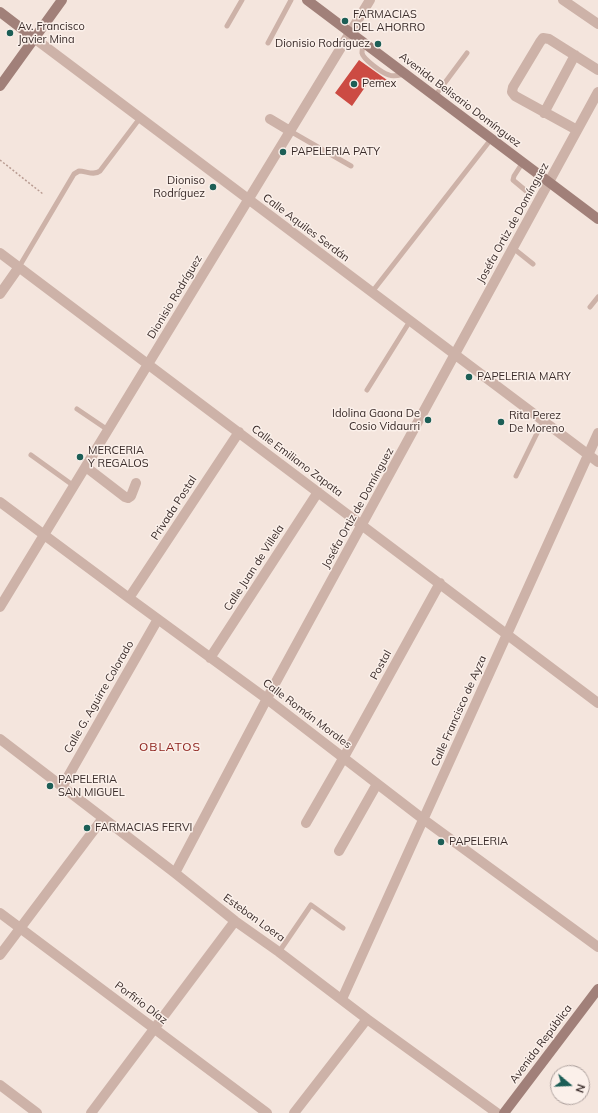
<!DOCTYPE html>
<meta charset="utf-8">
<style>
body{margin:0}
#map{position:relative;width:598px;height:1113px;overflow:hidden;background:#f4e5dd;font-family:Mulish,sans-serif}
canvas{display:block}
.north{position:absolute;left:550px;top:1065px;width:40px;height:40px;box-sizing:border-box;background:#fbf0ea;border:1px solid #ada19d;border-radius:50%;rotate:109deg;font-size:11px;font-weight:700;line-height:16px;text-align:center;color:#392b29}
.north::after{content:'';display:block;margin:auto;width:14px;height:18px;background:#1c5e56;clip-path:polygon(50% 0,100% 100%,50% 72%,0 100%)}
</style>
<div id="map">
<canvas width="598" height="1113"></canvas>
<div class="north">N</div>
</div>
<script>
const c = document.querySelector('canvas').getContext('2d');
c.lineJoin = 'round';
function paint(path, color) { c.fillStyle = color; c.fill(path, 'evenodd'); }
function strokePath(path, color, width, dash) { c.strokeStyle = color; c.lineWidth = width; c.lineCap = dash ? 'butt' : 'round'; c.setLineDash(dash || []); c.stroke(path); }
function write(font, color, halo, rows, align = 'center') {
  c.font = font + ' Mulish,sans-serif'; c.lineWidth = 3; c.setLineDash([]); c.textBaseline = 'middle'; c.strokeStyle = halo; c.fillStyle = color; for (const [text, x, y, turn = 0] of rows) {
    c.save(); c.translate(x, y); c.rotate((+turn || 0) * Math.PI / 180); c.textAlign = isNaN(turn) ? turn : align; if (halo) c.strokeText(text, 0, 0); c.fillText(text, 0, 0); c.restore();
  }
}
const building = new Path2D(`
 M 359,60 L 387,80 L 381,88 L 370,80 L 352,106 L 335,93 Z`);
const path = new Path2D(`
 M 0,160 L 43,194`);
const lane = new Path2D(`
 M 227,26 L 242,0
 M 268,43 L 291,0
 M 363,43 C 363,46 362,50 362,53 C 363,59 382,73 389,75 C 394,77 400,75 405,74
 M 435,96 L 467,53
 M 290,131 L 351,166
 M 523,162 L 514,176 L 513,180 L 531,195
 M 513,248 L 533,264
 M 19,267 L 74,174 L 79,171 C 86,171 94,176 100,171 L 140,118
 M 372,292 L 492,138
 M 590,307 L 598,297
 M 367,390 L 410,321
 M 77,409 L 108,430
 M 31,455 L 74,486
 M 516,476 L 543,421
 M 279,952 L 311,905 L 343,928`);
const street = new Path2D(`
 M 563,0 L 598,24
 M 34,38 L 598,462
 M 544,113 L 575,55
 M 270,119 L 290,131
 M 577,130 L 515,96 L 512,92 L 513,87 L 540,42 L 543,38 L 549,39 L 598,70
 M 0,253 L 598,703
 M 0,294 L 19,267
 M 86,467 L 125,497 L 128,498 L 131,496 L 136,483
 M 0,502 L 129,598 L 267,699 L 423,819 L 598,947
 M 129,598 L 239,432
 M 0,607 L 370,0
 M 210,658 L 318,492
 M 0,739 L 175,873 L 235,921 L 279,952 L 367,1019 L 497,1113
 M 62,787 L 158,619
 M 306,823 L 344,757 L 440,583
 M 339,851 L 377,784
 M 175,873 L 271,691 L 598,92
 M 0,913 L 267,1113
 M 0,955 L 103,818
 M 342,999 L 598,433
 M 0,1085 L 37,1113
 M 91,1113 L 235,921
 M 294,1113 L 367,1019`);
const secondary = new Path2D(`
 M 307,0 L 598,219
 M 0,12 L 34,38
 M 0,86 L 62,0
 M 504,1113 L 598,989`);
const markers = [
 [345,21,4,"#1c5e56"],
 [10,33,4,"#1c5e56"],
 [378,44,4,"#1c5e56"],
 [354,84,4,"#1c5e56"],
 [283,152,4,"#1c5e56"],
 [213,187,4,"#1c5e56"],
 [469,377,4,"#1c5e56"],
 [428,420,4,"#1c5e56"],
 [501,422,4,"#1c5e56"],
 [80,457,4,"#1c5e56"],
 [50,786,4,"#1c5e56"],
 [87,828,4,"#1c5e56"],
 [441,842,4,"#1c5e56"]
];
const poiNames = [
 ["FARMACIAS",353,15],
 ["DEL AHORRO",353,28],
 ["Av. Francisco",18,27],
 ["Javier Mina",18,40],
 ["Dionisio Rodriguez",370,44,"right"],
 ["Pemex",362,84],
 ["PAPELERIA PATY",291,152],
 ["Dioniso",205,181,"right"],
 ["Rodríguez",205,194,"right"],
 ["PAPELERIA MARY",477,377],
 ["Idolina Gaona De",420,414,"right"],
 ["Cosio Vidaurri",420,427,"right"],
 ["Rita Perez",509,416],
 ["De Moreno",509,429],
 ["MERCERIA",88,451],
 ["Y REGALOS",88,464],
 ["PAPELERIA",58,780],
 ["SAN MIGUEL",58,793],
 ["FARMACIAS FERVI",95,828],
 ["PAPELERIA",449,842]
];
const streetNames = [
 ["Avenida Belisario Domínguez",460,100,37],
 ["Joséfa Ortiz de Domínguez",513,223,-61],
 ["Calle Aquiles Serdán",306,228,37],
 ["Dionisio Rodríguez",175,297,-59],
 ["Calle Emiliano Zapata",297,461,37],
 ["Privada Postal",174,508,-57],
 ["Joséfa Ortiz de Domínguez",358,508,-61],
 ["Calle Juan de Villela",254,568,-57],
 ["Postal",381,665,-61],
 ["Calle G. Aguirre Colorado",99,697,-60],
 ["Calle Francisco de Ayza",459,711,-66],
 ["Calle Román Morales",307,714,37],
 ["Esteban Loera",254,918,36],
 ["Porfirio Díaz",141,1003,37],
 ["Avenida República",541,1044,-53]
];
const neighbourhoodNames = [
 ["OBLATOS",170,747]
];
paint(building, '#cc4b43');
strokePath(path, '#b99c92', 1.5, [2, 2]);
strokePath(lane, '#cdb2a8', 5);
strokePath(street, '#cdb2a8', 10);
strokePath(secondary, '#a18079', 10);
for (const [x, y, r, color] of markers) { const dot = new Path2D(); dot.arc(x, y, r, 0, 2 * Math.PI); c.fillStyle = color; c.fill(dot); strokePath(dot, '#fbf0ea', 1.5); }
write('11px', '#392b29', '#fbf0ea', poiNames, 'left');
write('11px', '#392b29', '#fbf0ea', streetNames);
c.letterSpacing = '1px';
write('12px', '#8d231d', '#fbf0ea', neighbourhoodNames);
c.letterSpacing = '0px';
</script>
